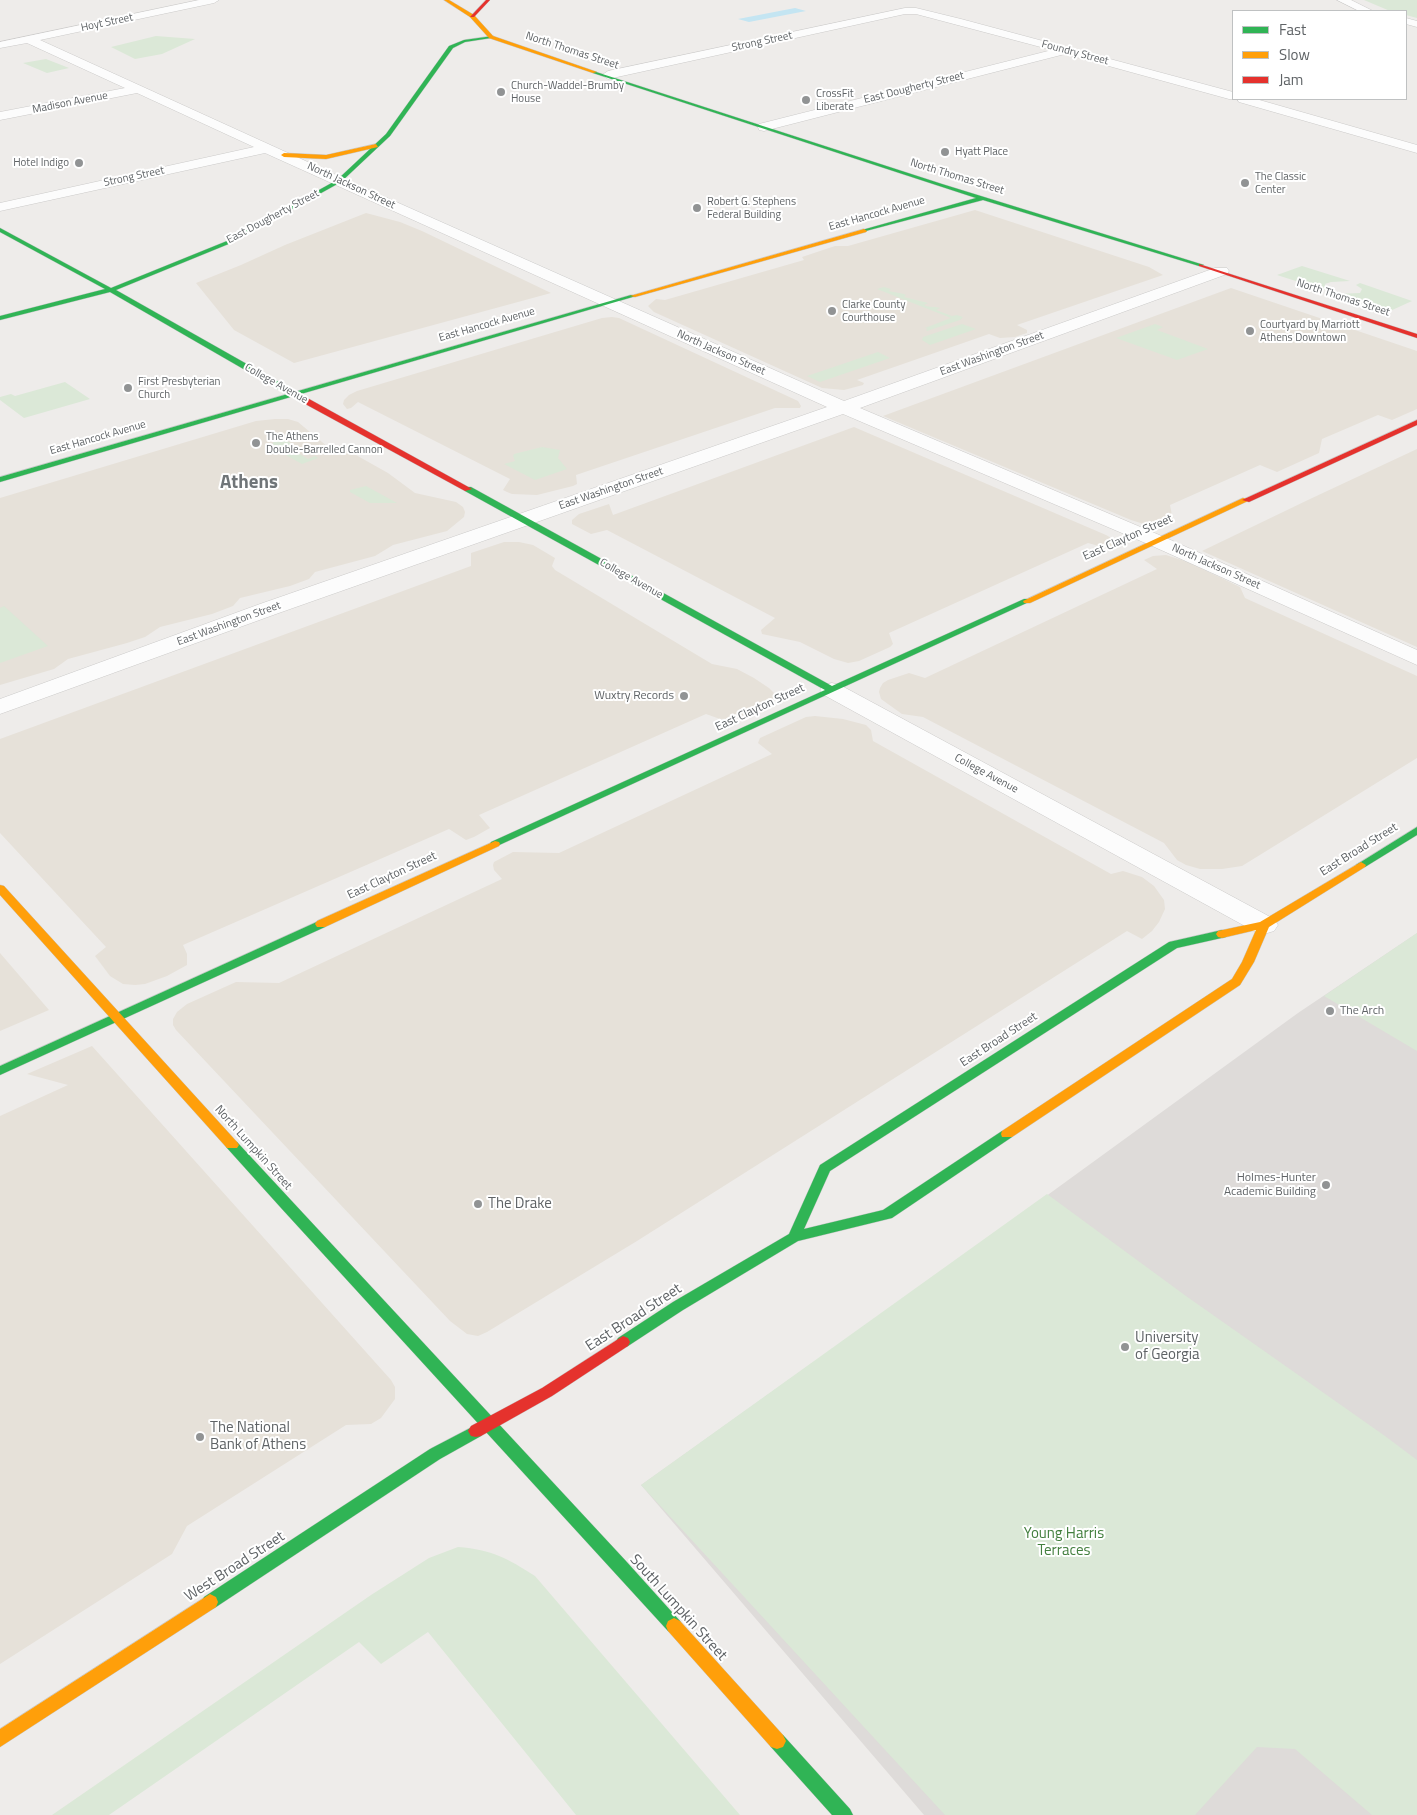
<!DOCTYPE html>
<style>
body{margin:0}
#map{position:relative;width:1417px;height:1815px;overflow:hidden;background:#eeecea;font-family:"Titillium Web",sans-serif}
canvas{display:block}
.legend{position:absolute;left:1232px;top:10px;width:175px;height:90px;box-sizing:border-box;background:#fff;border:1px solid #bfc1c2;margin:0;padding:6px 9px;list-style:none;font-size:15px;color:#5f6366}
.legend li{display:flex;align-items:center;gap:10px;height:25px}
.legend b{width:25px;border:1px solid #bfc1c2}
</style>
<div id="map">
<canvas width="1417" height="1815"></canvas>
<ul class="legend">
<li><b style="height:6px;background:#30b455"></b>Fast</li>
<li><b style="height:6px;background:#ff9f0a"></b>Slow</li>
<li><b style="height:6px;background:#e5322d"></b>Jam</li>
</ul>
</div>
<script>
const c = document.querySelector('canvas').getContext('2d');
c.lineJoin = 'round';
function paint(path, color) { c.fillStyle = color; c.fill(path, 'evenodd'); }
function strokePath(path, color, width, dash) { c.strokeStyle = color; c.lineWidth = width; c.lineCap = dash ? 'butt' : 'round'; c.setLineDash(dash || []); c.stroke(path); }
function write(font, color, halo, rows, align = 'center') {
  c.font = font + ' "Titillium Web",sans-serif'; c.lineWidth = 4; c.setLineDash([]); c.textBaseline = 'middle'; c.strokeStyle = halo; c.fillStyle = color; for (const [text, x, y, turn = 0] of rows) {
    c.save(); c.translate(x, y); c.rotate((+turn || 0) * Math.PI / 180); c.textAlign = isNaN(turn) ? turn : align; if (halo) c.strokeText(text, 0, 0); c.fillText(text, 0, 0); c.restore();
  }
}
const commercial = new Path2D(`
 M 975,210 L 1149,267 L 1163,275 L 1017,325 L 1027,330 L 1027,333 L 1015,337 L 1000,338 L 989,334 L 857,380 L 864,383 L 863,385 L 844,390 L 822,388 L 654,312 L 648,306 L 656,299 L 665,300 L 804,260 L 802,257 L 835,246 L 848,246 Z
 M 366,213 L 400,222 L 422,231 L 551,293 L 294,363 L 234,330 L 196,283 L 241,265 L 285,245 Z
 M 1231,288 L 1417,351 L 1417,409 L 1392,420 L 1378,415 L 1322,439 L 1319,453 L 1277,472 L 1260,465 L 1170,505 L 1173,521 L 1155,525 L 1147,525 L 1131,520 L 883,416 Z
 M 612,317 L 619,318 L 798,401 L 801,406 L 800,408 L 775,408 L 576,475 L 577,484 L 573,486 L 537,495 L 512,494 L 507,492 L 503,490 L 510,479 L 358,402 L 351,408 L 347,409 L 343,404 L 344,400 L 349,395 L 357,391 L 602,318 Z
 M 275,419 L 288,419 L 298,422 L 328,447 L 347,450 L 388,473 L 415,493 L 456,502 L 463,507 L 465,512 L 464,517 L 447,531 L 393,545 L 375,556 L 315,572 L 309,579 L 290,586 L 240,598 L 233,606 L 212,614 L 160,627 L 145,637 L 127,643 L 68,659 L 54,669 L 0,685 L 0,498 L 256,421 Z
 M 854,427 L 1106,535 L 1118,542 L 1114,546 L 1106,548 L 1088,543 L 889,633 L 893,644 L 890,647 L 859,661 L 848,663 L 834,659 L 800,642 L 762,634 L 761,630 L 775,618 L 607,530 L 591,534 L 572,524 L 572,520 L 579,514 L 609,504 L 613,515 Z
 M 1417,449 L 1417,647 L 1202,551 L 1310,499 Z
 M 504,542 L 519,542 L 533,545 L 555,558 L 552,566 L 555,570 L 712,664 L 737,669 L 754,678 L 769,688 L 774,693 L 773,698 L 769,703 L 737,718 L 720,719 L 706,714 L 479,815 L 490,828 L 474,837 L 466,840 L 449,829 L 183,945 L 187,954 L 187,965 L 167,976 L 145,984 L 135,985 L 123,984 L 110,976 L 95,956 L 106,947 L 0,833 L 0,739 L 471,566 L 471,553 Z
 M 1166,555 L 1188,562 L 1240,587 L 1245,598 L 1417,676 L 1417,758 L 1242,866 L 1222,869 L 1200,869 L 1186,865 L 1177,860 L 1164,843 L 923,717 L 902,714 L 881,699 L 879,692 L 880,688 L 883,683 L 888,680 L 909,673 L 925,678 L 1157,569 L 1144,560 L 1153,556 Z
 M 815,716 L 843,719 L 866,725 L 871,730 L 873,741 L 1111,874 L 1123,871 L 1142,877 L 1154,886 L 1164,900 L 1165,909 L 1159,922 L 1152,931 L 1142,939 L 1127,931 L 637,1241 L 487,1332 L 478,1336 L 467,1334 L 450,1321 L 176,1030 L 173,1025 L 173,1019 L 177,1012 L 187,1004 L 236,982 L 279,983 L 502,879 L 494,870 L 493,865 L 494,862 L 513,852 L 559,853 L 772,754 L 758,743 L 760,738 L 806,717 Z
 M 0,953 L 49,1010 L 0,1031 Z
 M 92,1046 L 391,1380 L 395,1387 L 395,1399 L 381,1418 L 371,1424 L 346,1425 L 187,1526 L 172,1554 L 0,1664 L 0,1116 L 68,1085 L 27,1074 Z`);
const education = new Path2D(`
 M 1417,933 L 1417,1815 L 924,1815 L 641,1485 L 1027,1210 L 1298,1013 Z`);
const green = new Path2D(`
 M 1364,0 L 1417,0 L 1417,18 L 1406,15 L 1406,11 L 1390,11 Z
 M 156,36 L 195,39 L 162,54 L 135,59 L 111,47 Z
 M 46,59 L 69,68 L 47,73 L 23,63 Z
 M 1302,266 L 1350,281 L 1331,282 L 1325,284 L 1327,289 L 1324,290 L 1277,275 Z
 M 1360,283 L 1412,301 L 1390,311 L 1336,294 L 1360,293 L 1362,289 L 1356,285 Z
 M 884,287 L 891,289 L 889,291 C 895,293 900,292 906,295 L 904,297 L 928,303 L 924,305 C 930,308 934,306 940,308 L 936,310 L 952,316 L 957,315 L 963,317 L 960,320 L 927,331 L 926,330 L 928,329 L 925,328 L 951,318 L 877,289 Z
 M 962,324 L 976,329 L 930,345 L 922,340 L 923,337 Z
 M 1155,324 L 1163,327 L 1157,330 L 1208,349 L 1177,360 L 1116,338 Z
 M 878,352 L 890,358 L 820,382 L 807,376 Z
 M 65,382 L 90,399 L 24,418 L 0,400 L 0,397 L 11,394 L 15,396 Z
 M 282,438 L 302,450 L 296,452 L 308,459 L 315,456 L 318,458 L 302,464 L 271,447 L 275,439 Z
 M 542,447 L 560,450 L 558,458 L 567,469 L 535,480 L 504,464 L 515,461 L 513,456 L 514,454 Z
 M 366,486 L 397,503 L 370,503 L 350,492 L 350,490 Z
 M 4,606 L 48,646 L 0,663 L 0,608 Z
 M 1417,933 L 1417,1051 L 1324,996 Z
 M 1047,1194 L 1186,1296 L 1385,1436 L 1417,1460 L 1417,1815 L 1372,1815 L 1295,1749 L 1257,1747 L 1195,1815 L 945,1815 L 641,1485 Z
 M 458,1547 C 493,1550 507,1558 535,1576 L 740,1815 L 576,1815 L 428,1632 L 381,1664 L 359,1642 L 109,1815 L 52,1815 L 371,1595 L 429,1558 Z`);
const water = new Path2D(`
 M 795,8 L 806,11 L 749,22 L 738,19 Z`);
const street = new Path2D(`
 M 199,0 L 219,0 L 214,3 L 40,40 L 367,189 L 844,401 L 1215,268 L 1227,268 L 1229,271 L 1227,274 L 860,408 L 1164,537 L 1417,650 L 1417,665 L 1150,545 L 843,414 L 276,614 L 0,714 L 0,699 L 260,604 L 827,407 L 265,153 L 0,211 L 0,203 L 254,147 L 137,93 L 0,120 L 0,112 L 125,88 L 27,43 L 0,48 L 0,42 Z
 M 1337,0 L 1351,0 L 1373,11 L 1359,11 Z
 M 905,8 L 916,8 L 961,19 L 1233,92 L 1233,99 L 1237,99 L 1229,99 L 1065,54 L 764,131 L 759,130 L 758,127 L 759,124 L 1052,50 L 916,14 L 905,14 L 608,79 L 602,75 L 608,71 Z
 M 1406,18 L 1417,21 L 1417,27 L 1406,24 Z
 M 1237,99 L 1256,99 L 1417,145 L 1417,153 L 1239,102 Z
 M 832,683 L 840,685 L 1274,919 L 1278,925 L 1274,931 L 1264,934 L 1254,931 L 824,695 L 820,690 L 824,685 Z`);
const fast = new Path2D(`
 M 493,36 L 491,38 L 465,42 L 453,48 L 390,136 L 341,182 L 231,243 L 116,290 L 291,389 L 291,393 L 285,393 L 110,292 L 0,320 L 0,316 L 105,289 L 0,232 L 0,228 L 111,288 L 227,241 L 337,180 L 386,134 L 449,46 L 464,40 Z
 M 593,71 L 942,184 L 1204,265 L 1199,266 L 983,200 L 862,232 L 862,230 L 976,198 L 593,73 Z
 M 631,295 L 636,296 L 0,482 L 0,477 Z
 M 465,487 L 471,487 L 832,686 L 1024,599 L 1030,599 L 1031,601 L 495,847 L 491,846 L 490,844 L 491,842 L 825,690 L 465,491 Z
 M 1417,827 L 1417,835 L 1365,867 L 1357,867 L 1356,865 Z
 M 321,920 L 325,921 L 327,924 L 325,927 L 0,1075 L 0,1066 Z
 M 1222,930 L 1226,931 L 1228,934 L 1226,937 L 1177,948 L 830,1171 L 804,1229 L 883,1210 L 1002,1131 L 1012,1131 L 1013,1134 L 1012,1137 L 892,1218 L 798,1241 L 683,1310 L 628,1346 L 623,1348 L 618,1346 L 616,1342 L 618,1338 L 673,1302 L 789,1234 L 820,1165 L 1169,942 Z
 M 232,1140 L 237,1142 L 625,1560 L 680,1621 L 682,1626 L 680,1631 L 674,1634 L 668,1631 L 282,1209 L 227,1148 L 225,1145 L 227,1142 Z
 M 476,1425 L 481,1426 L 484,1431 L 481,1436 L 440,1459 L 216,1607 L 210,1610 L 204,1607 L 202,1602 L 204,1597 L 430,1449 Z
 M 777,1733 L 783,1735 L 850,1809 L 853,1815 L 832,1815 L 771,1747 L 768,1741 L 771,1735 Z`);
const slow = new Path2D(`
 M 444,0 L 449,0 L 474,15 L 493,36 L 597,72 L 593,73 L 489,38 L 470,17 Z
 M 376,144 L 378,147 L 326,159 L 284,157 L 281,155 L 284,153 L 326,155 Z
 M 864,229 L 867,231 L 866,232 L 635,297 L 630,296 Z
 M 1243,498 L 1250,500 L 1030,603 L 1024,603 L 1023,601 Z
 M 495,841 L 499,842 L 500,844 L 499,846 L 325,927 L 317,927 L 315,924 L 317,921 Z
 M 1361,862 L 1366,865 L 1365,867 L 1269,927 L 1254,962 L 1240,985 L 1012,1137 L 1002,1137 L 1001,1134 L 1002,1131 L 1232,979 L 1242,962 L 1256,930 L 1222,938 L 1218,937 L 1216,934 L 1218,931 L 1260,922 Z
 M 0,885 L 4,886 L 237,1142 L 239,1145 L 237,1148 L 227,1148 L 0,895 Z
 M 210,1594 L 216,1597 L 218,1602 L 216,1607 L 0,1747 L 0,1729 Z
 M 674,1618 L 680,1621 L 783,1735 L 786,1741 L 783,1747 L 777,1749 L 771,1747 L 668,1631 L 666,1626 L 668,1621 Z`);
const jam = new Path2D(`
 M 486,0 L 490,0 L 474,17 L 470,17 Z
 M 1199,264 L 1417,334 L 1417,338 L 1199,266 Z
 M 285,389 L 291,389 L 472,489 L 465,491 L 285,393 Z
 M 1417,420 L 1417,425 L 1249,502 L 1242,500 Z
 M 623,1336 L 628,1338 L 630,1342 L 628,1346 L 552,1396 L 481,1436 L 476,1437 L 471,1436 L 468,1431 L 471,1426 L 542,1388 Z`);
const markers = [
 [501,92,5,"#919394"],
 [806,100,5,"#919394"],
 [945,152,5,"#919394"],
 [79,163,5,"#919394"],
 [1245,183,5,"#919394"],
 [697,208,5,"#919394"],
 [832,311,5,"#919394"],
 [1250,331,5,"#919394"],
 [128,388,5,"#919394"],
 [256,443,5,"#919394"],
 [684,696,5,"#919394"],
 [1330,1011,5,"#919394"],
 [1326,1185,5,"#919394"],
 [478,1204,5,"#919394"],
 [1125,1347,5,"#919394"],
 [200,1437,5,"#919394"]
];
const farStreetnames = [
 ["Hoyt Street",107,23,-12],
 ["Strong Street",762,42,-12],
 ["North Thomas Street",572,51,18],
 ["Foundry Street",1075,53,15],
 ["East Dougherty Street",914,88,-14],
 ["Madison Avenue",70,103,-11],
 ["Strong Street",134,177,-12],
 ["North Thomas Street",957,177,17],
 ["North Jackson Street",351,186,25],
 ["East Hancock Avenue",877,214,-16],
 ["East Dougherty Street",273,217,-28],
 ["North Thomas Street",1343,298,18],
 ["East Hancock Avenue",487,325,-16],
 ["North Jackson Street",721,353,24],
 ["East Washington Street",992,354,-20],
 ["College Avenue",276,384,29],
 ["East Hancock Avenue",98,438,-16],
 ["East Washington Street",611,489,-19],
 ["North Jackson Street",1216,567,24],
 ["College Avenue",631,579,29],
 ["East Washington Street",229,624,-20],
 ["College Avenue",986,774,28]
];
const farPoinames = [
 ["Church-Waddel-Brumby",511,86],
 ["House",511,99],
 ["CrossFit",816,94],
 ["Liberate",816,107],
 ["Hyatt Place",955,152],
 ["Hotel Indigo",69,163,"right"],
 ["The Classic",1255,177],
 ["Center",1255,190],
 ["Robert G. Stephens",707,202],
 ["Federal Building",707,215],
 ["Clarke County",842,305],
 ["Courthouse",842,318],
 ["Courtyard by Marriott",1260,325],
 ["Athens Downtown",1260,338],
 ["First Presbyterian",138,382],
 ["Church",138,395],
 ["The Athens",266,437],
 ["Double-Barrelled Cannon",266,450]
];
const streetNames = [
 ["East Clayton Street",1128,538,-24],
 ["East Clayton Street",760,708,-25],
 ["East Broad Street",1359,850,-32],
 ["East Clayton Street",392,876,-25],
 ["East Broad Street",999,1040,-33],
 ["North Lumpkin Street",253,1148,48]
];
const poiNames = [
 ["Wuxtry Records",674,696],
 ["The Arch",1340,1011,"left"],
 ["Holmes-Hunter",1316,1178],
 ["Academic Building",1316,1192]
];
const nearPoinames = [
 ["The Drake",488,1204],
 ["University",1135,1338],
 ["of Georgia",1135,1355],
 ["The National",210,1428],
 ["Bank of Athens",210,1445]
];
const nearStreetnames = [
 ["East Broad Street",634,1318,-33],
 ["West Broad Street",235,1567,-33],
 ["South Lumpkin Street",678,1608,48]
];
const nearParknames = [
 ["Young Harris",1064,1534],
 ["Terraces",1064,1551]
];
const farTownnames = [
 ["Athens",249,483]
];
paint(commercial, '#e6e1d9');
paint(education, '#dedbd9');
paint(green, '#dbe8d7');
paint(water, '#c4e5f2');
strokePath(street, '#cbcac9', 1);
strokePath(fast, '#c8c9c9', 1);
strokePath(slow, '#c8c9c9', 1);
strokePath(jam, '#c8c9c9', 1);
paint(street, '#fcfcfc');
paint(fast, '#30b455');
paint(slow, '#ff9f0a');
paint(jam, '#e5322d');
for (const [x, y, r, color] of markers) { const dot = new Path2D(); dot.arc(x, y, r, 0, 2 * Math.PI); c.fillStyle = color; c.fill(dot); strokePath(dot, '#fff', 2); }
write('11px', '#5f6366', '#fff', farStreetnames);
write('11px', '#5f6366', '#fff', farPoinames, 'left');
write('12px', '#5f6366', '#fff', streetNames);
write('12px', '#5f6366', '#fff', poiNames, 'right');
write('15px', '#5f6366', '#fff', nearPoinames, 'left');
write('15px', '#5f6366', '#fff', nearStreetnames);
write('15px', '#437f3e', '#fff', nearParknames);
write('bold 19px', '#707578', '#fff', farTownnames);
</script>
